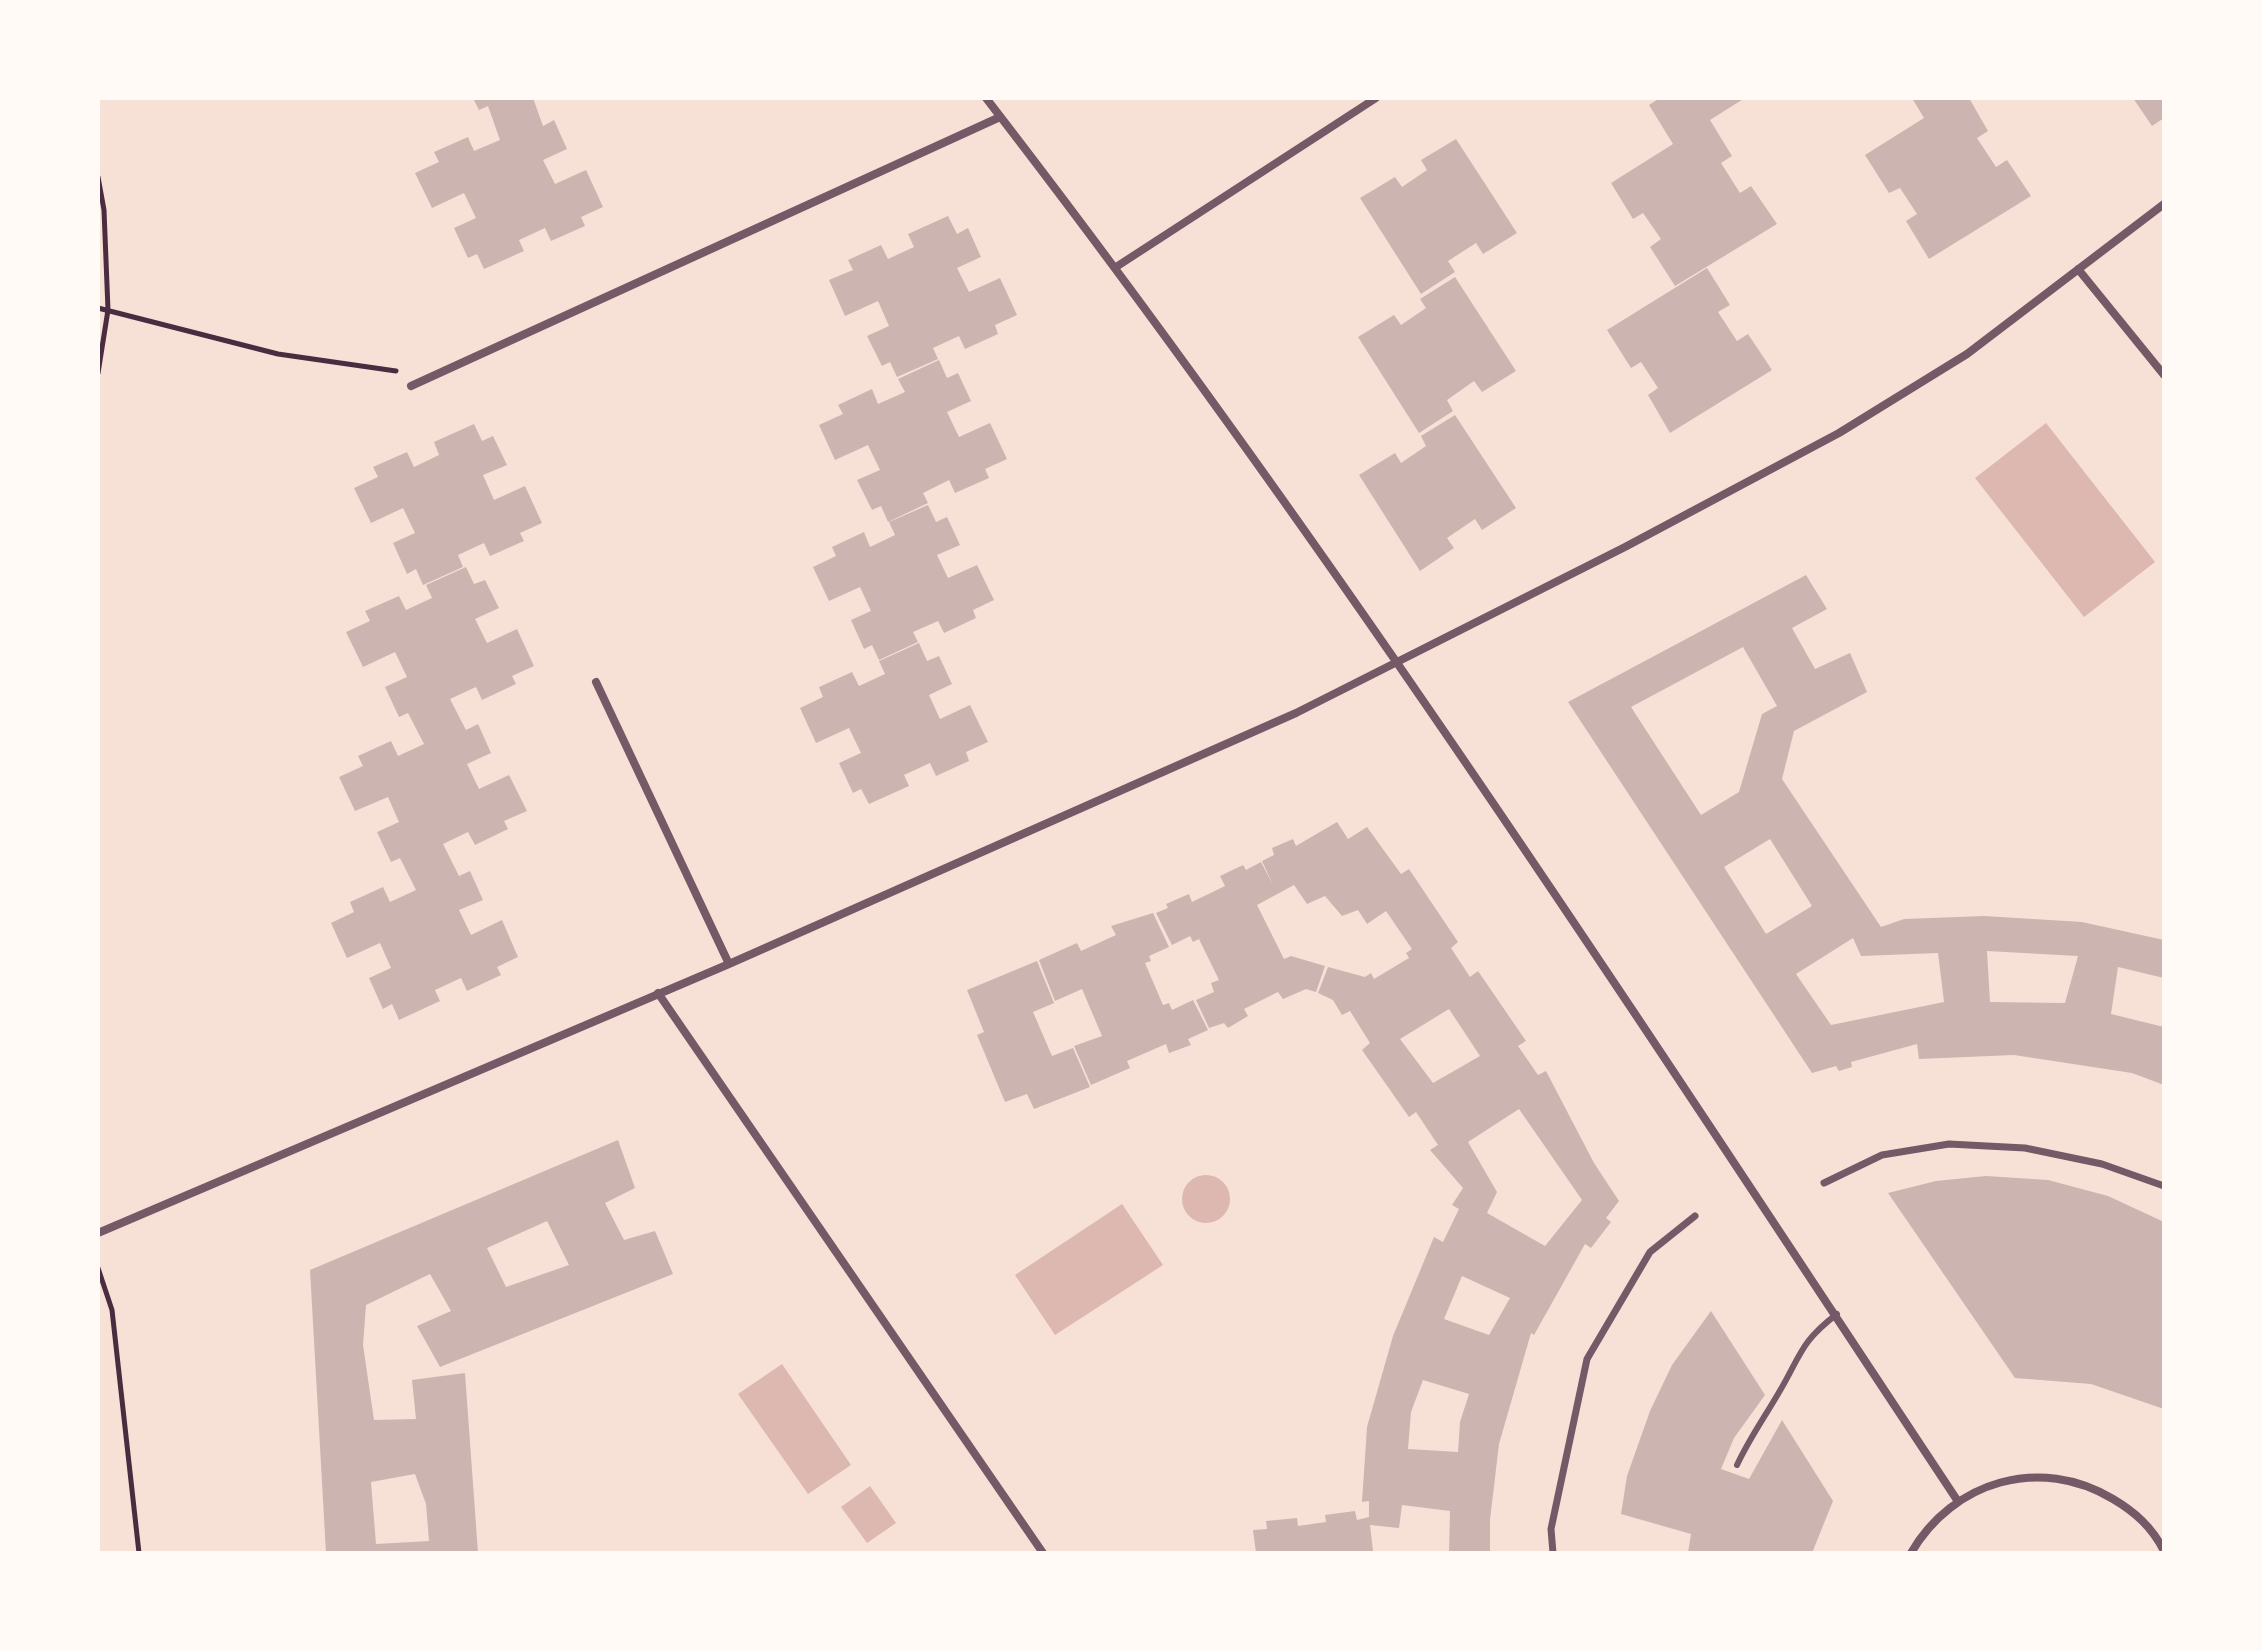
<!DOCTYPE html>
<style>
body{margin:0}
#map{position:relative;width:2262px;height:1651px;overflow:hidden;background:#f7e1d7;font-family:Overpass,sans-serif}
canvas{display:block}
.frame{position:absolute;inset:0;border:100px solid #fffaf5;pointer-events:none}
</style>
<div id="map">
<canvas width="2262" height="1651"></canvas>
<div class="frame"></div>
</div>
<script>
const c = document.querySelector('canvas').getContext('2d');
c.lineJoin = 'round';
function paint(path, color) { c.fillStyle = color; c.fill(path, 'evenodd'); }
function strokePath(path, color, width, dash) { c.strokeStyle = color; c.lineWidth = width; c.lineCap = dash ? 'butt' : 'round'; c.setLineDash(dash || []); c.stroke(path); }
const water = new Path2D(`
 M 2046,423 L 2155,562 L 2084,617 L 1975,478 Z
 M1182 1199a24 24 0 1 1 48 0a24 24 0 1 1-48 0Z
 M 1122,1204 L 1163,1265 L 1055,1335 L 1015,1275 Z
 M 782,1364 L 851,1465 L 808,1494 L 738,1394 Z
 M 870,1486 L 896,1523 L 867,1543 L 841,1507 Z`);
const building = new Path2D(`
 M 473,98 L 533,98 L 543,126 L 554,120 L 567,149 L 543,160 L 555,184 L 586,170 L 603,207 L 581,217 L 585,226 L 551,241 L 545,228 L 519,240 L 524,251 L 484,269 L 477,254 L 468,258 L 454,228 L 476,218 L 464,193 L 432,208 L 415,173 L 439,162 L 434,152 L 468,137 L 474,151 L 500,140 L 488,106 L 479,110 Z
 M 1660,98 L 1745,98 L 1710,120 L 1732,156 L 1721,163 L 1740,193 L 1751,186 L 1777,224 L 1675,286 L 1650,247 L 1661,239 L 1643,213 L 1633,219 L 1611,183 L 1673,144 L 1649,105 Z
 M 1912,98 L 1969,98 L 1988,131 L 1977,138 L 1996,167 L 2007,160 L 2031,196 L 1929,259 L 1906,221 L 1917,214 L 1900,188 L 1889,193 L 1865,155 L 1924,118 Z
 M 2133,98 L 2164,98 L 2164,118 L 2152,126 Z
 M 1456,139 L 1517,233 L 1483,254 L 1476,243 L 1448,261 L 1455,272 L 1421,294 L 1360,198 L 1395,177 L 1402,187 L 1427,170 L 1421,160 Z
 M 948,216 L 957,234 L 968,228 L 981,257 L 957,268 L 969,292 L 1000,278 L 1017,315 L 995,325 L 998,334 L 965,349 L 959,336 L 933,348 L 938,359 L 897,377 L 890,362 L 882,366 L 867,336 L 889,326 L 878,301 L 845,316 L 829,280 L 853,270 L 848,260 L 881,245 L 888,259 L 914,247 L 908,234 Z
 M 1707,268 L 1730,305 L 1718,312 L 1737,341 L 1748,334 L 1772,370 L 1670,433 L 1648,395 L 1658,388 L 1641,362 L 1631,368 L 1607,330 Z
 M 1455,277 L 1516,371 L 1482,392 L 1474,381 L 1447,400 L 1453,411 L 1419,433 L 1358,337 L 1394,315 L 1401,325 L 1426,308 L 1420,299 Z
 M 939,360 L 947,378 L 958,373 L 971,401 L 947,412 L 959,437 L 990,423 L 1007,459 L 985,469 L 989,478 L 955,493 L 949,480 L 923,493 L 928,503 L 888,522 L 881,506 L 872,510 L 857,480 L 880,470 L 868,445 L 835,460 L 819,425 L 843,414 L 838,405 L 872,389 L 878,404 L 905,392 L 898,379 Z
 M 1455,415 L 1516,508 L 1482,530 L 1475,519 L 1447,538 L 1454,548 L 1420,571 L 1359,475 L 1395,453 L 1401,463 L 1426,446 L 1421,436 Z
 M 474,424 L 482,441 L 493,436 L 507,465 L 483,475 L 494,500 L 525,486 L 542,523 L 520,533 L 524,541 L 490,556 L 484,543 L 458,555 L 463,567 L 423,585 L 416,569 L 407,574 L 393,543 L 415,533 L 403,508 L 371,523 L 354,488 L 378,477 L 373,467 L 407,452 L 414,467 L 439,455 L 434,442 Z
 M 928,505 L 936,522 L 947,517 L 960,545 L 937,555 L 948,578 L 977,565 L 994,600 L 973,610 L 976,618 L 944,633 L 938,621 L 913,632 L 918,642 L 879,660 L 872,645 L 864,649 L 851,620 L 871,611 L 860,587 L 829,601 L 813,567 L 836,556 L 832,547 L 864,532 L 870,547 L 895,535 L 889,522 Z
 M 466,567 L 474,584 L 485,580 L 499,608 L 475,619 L 487,643 L 517,629 L 534,666 L 512,676 L 516,684 L 482,700 L 476,687 L 450,699 L 466,730 L 478,724 L 491,753 L 467,764 L 479,789 L 509,775 L 527,811 L 504,821 L 508,829 L 475,845 L 468,832 L 443,844 L 459,876 L 470,871 L 483,900 L 459,910 L 471,935 L 502,920 L 518,957 L 497,967 L 501,975 L 467,991 L 461,978 L 435,990 L 440,1001 L 399,1020 L 392,1004 L 383,1009 L 369,978 L 391,968 L 380,943 L 347,958 L 331,923 L 354,912 L 350,902 L 383,887 L 390,902 L 416,890 L 400,858 L 391,862 L 377,832 L 399,822 L 388,797 L 355,811 L 339,777 L 363,766 L 358,756 L 391,741 L 398,756 L 424,744 L 408,713 L 399,717 L 385,687 L 407,677 L 395,652 L 363,667 L 346,632 L 370,621 L 365,611 L 399,596 L 406,610 L 432,598 L 426,585 Z
 M 1806,575 L 1827,609 L 1792,628 L 1815,669 L 1850,653 L 1867,692 L 1794,731 L 1782,779 L 1881,927 L 1904,919 L 1984,916 L 2082,922 L 2164,940 L 2164,978 L 2118,967 L 2111,1014 L 2164,1027 L 2164,1085 L 2132,1073 L 2014,1055 L 1919,1059 L 1917,1044 L 1851,1062 L 1852,1067 L 1839,1071 L 1836,1066 L 1812,1073 L 1568,702 ZM 1743,647 L 1777,706 L 1762,714 L 1739,792 L 1701,815 L 1631,707 ZM 1770,839 L 1812,906 L 1766,934 L 1724,867 ZM 1853,938 L 1861,956 L 1938,953 L 1944,1002 L 1831,1025 L 1796,974 ZM 1987,951 L 2078,956 L 2065,1003 L 1990,1002 Z
 M 919,643 L 927,661 L 939,656 L 952,684 L 929,695 L 940,719 L 970,705 L 988,742 L 966,752 L 969,761 L 936,776 L 930,763 L 904,775 L 909,786 L 869,804 L 861,789 L 853,793 L 839,763 L 861,753 L 849,728 L 816,743 L 800,708 L 823,697 L 819,687 L 852,672 L 859,686 L 885,674 L 879,661 Z
 M 1337,822 L 1348,839 L 1367,827 L 1401,874 L 1409,869 L 1458,942 L 1451,948 L 1470,977 L 1478,971 L 1526,1041 L 1518,1046 L 1538,1075 L 1546,1071 L 1594,1163 L 1619,1201 L 1606,1218 L 1611,1222 L 1591,1248 L 1585,1244 L 1534,1335 L 1531,1333 L 1499,1444 L 1490,1520 L 1490,1553 L 1449,1553 L 1450,1511 L 1402,1505 L 1399,1528 L 1370,1525 L 1373,1551 L 1256,1553 L 1253,1530 L 1267,1529 L 1266,1521 L 1297,1518 L 1298,1526 L 1326,1522 L 1325,1515 L 1355,1511 L 1357,1520 L 1369,1517 L 1369,1501 L 1362,1502 L 1367,1427 L 1393,1336 L 1434,1237 L 1443,1242 L 1459,1209 L 1452,1205 L 1463,1188 L 1430,1150 L 1438,1145 L 1416,1112 L 1409,1117 L 1362,1050 L 1370,1043 L 1350,1011 L 1342,1015 L 1333,1000 L 1318,993 L 1328,967 L 1365,977 L 1371,973 L 1374,979 L 1409,958 L 1406,953 L 1412,949 L 1386,911 L 1367,924 L 1358,910 L 1342,916 L 1325,896 L 1307,904 L 1294,885 L 1257,905 L 1284,959 L 1291,956 L 1325,966 L 1316,992 L 1306,989 L 1283,999 L 1278,992 L 1244,1009 L 1248,1016 L 1228,1028 L 1224,1023 L 1209,1028 L 1196,1000 L 1214,992 L 1211,983 L 1219,980 L 1199,939 L 1193,942 L 1190,936 L 1172,945 L 1156,913 L 1168,908 L 1166,904 L 1189,894 L 1192,902 L 1225,886 L 1220,876 L 1243,865 L 1246,870 L 1261,862 L 1273,885 L 1262,861 L 1274,855 L 1272,848 L 1293,839 L 1296,846 ZM 1449,1009 L 1480,1056 L 1433,1083 L 1400,1039 ZM 1519,1109 L 1582,1200 L 1545,1246 L 1487,1213 L 1497,1192 L 1468,1142 ZM 1462,1276 L 1510,1298 L 1489,1335 L 1444,1319 ZM 1423,1380 L 1469,1394 L 1460,1422 L 1458,1452 L 1408,1449 L 1411,1412 Z
 M 1153,913 L 1169,947 L 1149,956 L 1151,961 L 1145,963 L 1163,1005 L 1169,1003 L 1172,1010 L 1193,1000 L 1208,1030 L 1188,1039 L 1191,1045 L 1169,1053 L 1166,1044 L 1127,1061 L 1130,1068 L 1091,1085 L 1074,1046 L 1102,1036 L 1082,989 L 1055,1001 L 1039,960 L 1077,943 L 1081,951 L 1116,935 L 1111,926 Z
 M 1037,961 L 1054,1003 L 1033,1012 L 1052,1056 L 1073,1048 L 1090,1087 L 1034,1109 L 1027,1094 L 1005,1102 L 977,1035 L 984,1032 L 967,990 Z
 M 618,1140 L 635,1188 L 605,1203 L 624,1240 L 655,1231 L 673,1274 L 440,1367 L 417,1326 L 451,1311 L 430,1274 L 366,1305 L 363,1345 L 374,1420 L 416,1419 L 412,1380 L 465,1373 L 478,1553 L 326,1553 L 310,1270 ZM 547,1221 L 569,1265 L 506,1287 L 487,1248 ZM 415,1474 L 426,1504 L 429,1541 L 376,1544 L 371,1482 Z
 M 1986,1176 L 2048,1180 L 2108,1196 L 2164,1222 L 2164,1409 L 2091,1384 L 2015,1378 L 1888,1193 L 1936,1181 Z
 M 1711,1311 L 1765,1395 L 1734,1438 L 1721,1469 L 1749,1479 L 1782,1420 L 1833,1501 L 1812,1553 L 1688,1553 L 1691,1534 L 1621,1514 L 1627,1476 L 1650,1411 L 1672,1365 Z`);
const path = new Path2D(`
 M 98,177 L 104,210 L 108,310 L 98,373
 M 98,308 L 278,354 L 396,371
 M 98,1268 L 112,1310 L 139,1553`);
const service = new Path2D(`
 M 1737,1465 C 1749,1439 1764,1418 1778,1394 C 1801,1356 1799,1343 1837,1314`);
const pedestrian = new Path2D(`
 M 1824,1183 L 1882,1155 L 1949,1144 L 2025,1148 L 2102,1164 L 2164,1186
 M 1553,1553 L 1551,1529 L 1587,1359 L 1650,1252 L 1695,1216`);
const minor = new Path2D(`
 M 986,98 C 1334,548 1643,1026 1957,1500
 M 1116,267 L 1376,98
 M 2078,269 L 2164,375
 M 411,386 L 1000,117
 M 596,682 L 729,964
 M 658,993 L 1043,1553
 M 98,1233 L 729,964 L 1296,713 L 1625,547 L 1839,433 L 1967,354 L 2164,204
 M 1911,1553 C 1953,1481 2040,1455 2113,1499 C 2135,1512 2152,1527 2164,1551`);
paint(water, '#dcb8b0');
paint(building, '#ccb4b1');
strokePath(path, '#4a2c40', 5);
strokePath(service, '#755966', 6);
strokePath(pedestrian, '#755966', 7);
strokePath(minor, '#755966', 8);
</script>
